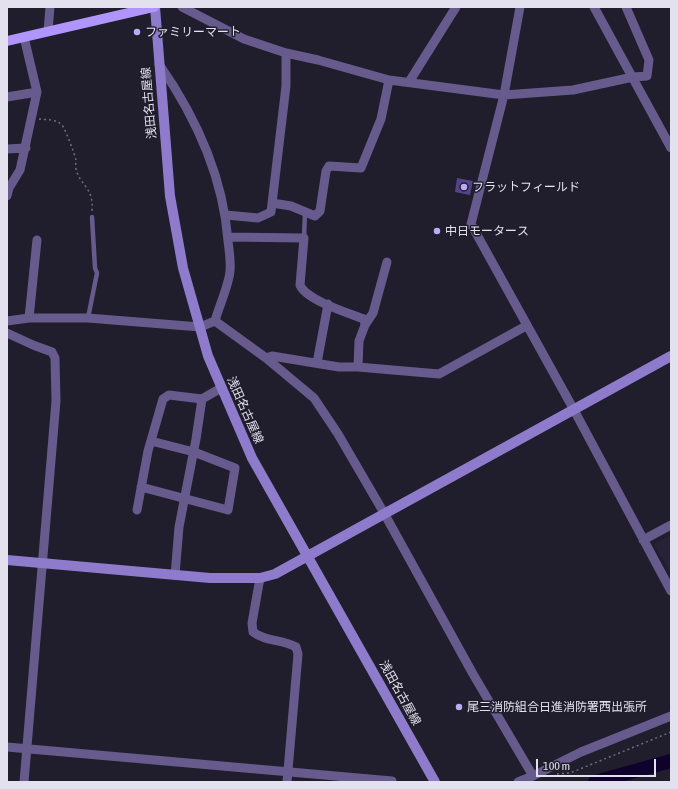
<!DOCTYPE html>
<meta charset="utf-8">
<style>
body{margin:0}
#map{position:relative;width:678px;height:789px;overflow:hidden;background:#201d2d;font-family:"Asap Condensed",sans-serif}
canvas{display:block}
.frame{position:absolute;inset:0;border:8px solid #e3e1ed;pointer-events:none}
.scale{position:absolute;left:536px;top:759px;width:120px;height:18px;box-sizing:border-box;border:2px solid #e3e1ed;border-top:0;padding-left:5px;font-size:12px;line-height:14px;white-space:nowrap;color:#e3e1ed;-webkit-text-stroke:3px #201d2d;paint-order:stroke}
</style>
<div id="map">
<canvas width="678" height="789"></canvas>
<div class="frame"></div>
<div class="scale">100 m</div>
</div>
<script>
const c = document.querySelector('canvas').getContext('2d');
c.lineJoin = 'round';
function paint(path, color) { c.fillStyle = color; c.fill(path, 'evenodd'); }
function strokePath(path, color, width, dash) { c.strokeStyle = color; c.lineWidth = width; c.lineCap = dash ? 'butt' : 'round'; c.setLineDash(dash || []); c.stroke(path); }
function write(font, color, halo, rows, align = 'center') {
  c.font = font + ' "Asap Condensed","Noto Sans JP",sans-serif'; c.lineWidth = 3; c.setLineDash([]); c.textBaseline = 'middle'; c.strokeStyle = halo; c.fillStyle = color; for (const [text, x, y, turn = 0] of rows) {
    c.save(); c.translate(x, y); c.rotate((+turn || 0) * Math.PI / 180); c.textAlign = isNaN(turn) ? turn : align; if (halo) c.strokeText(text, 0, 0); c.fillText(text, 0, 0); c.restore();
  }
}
const built = new Path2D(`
 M 671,535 L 671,574 L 654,544 Z`);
const river = new Path2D(`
 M 595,782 L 671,761`);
const building = new Path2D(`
 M 457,178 L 473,181 L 470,195 L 455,192 Z`);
const path = new Path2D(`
 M 39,119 C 47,120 56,119 62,125 C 65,128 75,155 76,160 C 76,163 75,166 76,169 C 80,186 94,187 92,211
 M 557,774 L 570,773 L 671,732`);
const lane = new Path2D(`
 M 304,238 L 305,212
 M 88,318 L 97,273 L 95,268 L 92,217`);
const street = new Path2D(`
 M 182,7 L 244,39 L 286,53 L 318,60 L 389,80 L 504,95 L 573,90 L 633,77 L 647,76 L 649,60 L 626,7
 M 520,7 L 504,95 L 471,224 L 574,410 L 671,591
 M 594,7 L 671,148
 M 48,31 L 50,7
 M 159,64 C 196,117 223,176 228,241 C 229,250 231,261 230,271 C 229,285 219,306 215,321 L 266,358 L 314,398 L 338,434 L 384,513 L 473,674 L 533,776
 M 409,82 L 456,7
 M 7,97 L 37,92
 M 7,149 L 26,148
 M 7,196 L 9,188 L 20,170 L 37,92 L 24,37
 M 272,203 L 291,206 L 315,216 L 320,211 L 326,171 L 329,166 L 361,168 L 381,119 L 389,80
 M 226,215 L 258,218 L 271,212 L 286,86 L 286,53
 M 228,237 L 304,238 L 300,285 C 306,300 348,313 364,319 L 365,325 L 359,341 L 358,367
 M 29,318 L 37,240
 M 7,321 L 29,318 L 88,318 L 200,327 L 215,321
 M 365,325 L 373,313 L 387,262
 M 7,333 L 33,345 L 52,352 L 55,358 L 56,401 L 24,782
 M 266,358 L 272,356 L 339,367 L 358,367 L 439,374 L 526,326
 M 317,363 L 328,304
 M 141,487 L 228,510 L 235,468 L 194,452 L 151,441
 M 137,510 L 148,451 L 163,399 L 169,395 L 202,399 L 221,388
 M 643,540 L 671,525
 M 175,575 L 179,527 L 196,439 L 202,399
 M 260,578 L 252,623 L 253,632 C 266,642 282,639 296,647 L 298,654 L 287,782
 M 7,747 L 392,781
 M 518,782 L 533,776 L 581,752 L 671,716`);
const secondary = new Path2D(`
 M 155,7 L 170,196 L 183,268 L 208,356 L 252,458 L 435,782
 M 7,560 L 210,578 L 260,578 L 275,574 L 671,356`);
const primary = new Path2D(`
 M 7,41 L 154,7`);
const markers = [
 [137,32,4,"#bbaaf6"],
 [464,187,4,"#bbaaf6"],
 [437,231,4,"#bbaaf6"],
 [459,707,4,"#bbaaf6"]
];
const poiNames = [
 ["ファミリーマート",145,32],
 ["フラットフィールド",472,187],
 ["中日モータース",445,231],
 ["尾三消防組合日進消防署西出張所",467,707]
];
const streetNames = [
 ["浅田名古屋線",149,103,-95],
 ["浅田名古屋線",245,410,66],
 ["浅田名古屋線",400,693,61]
];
paint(built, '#282239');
strokePath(river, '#10002c', 14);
paint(building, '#57438a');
strokePath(path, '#706e7c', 1.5, [2, 3]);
strokePath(lane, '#665b8c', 4.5);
strokePath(street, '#665b8c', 9);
strokePath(secondary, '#8f7bcb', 10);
strokePath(primary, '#af95fc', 10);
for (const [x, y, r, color] of markers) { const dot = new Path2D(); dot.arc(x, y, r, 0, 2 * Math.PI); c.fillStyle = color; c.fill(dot); strokePath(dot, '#201d2d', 1.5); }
write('12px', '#e3e1ed', '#201d2d', poiNames, 'left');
write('12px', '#e3e1ed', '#201d2d', streetNames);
</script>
